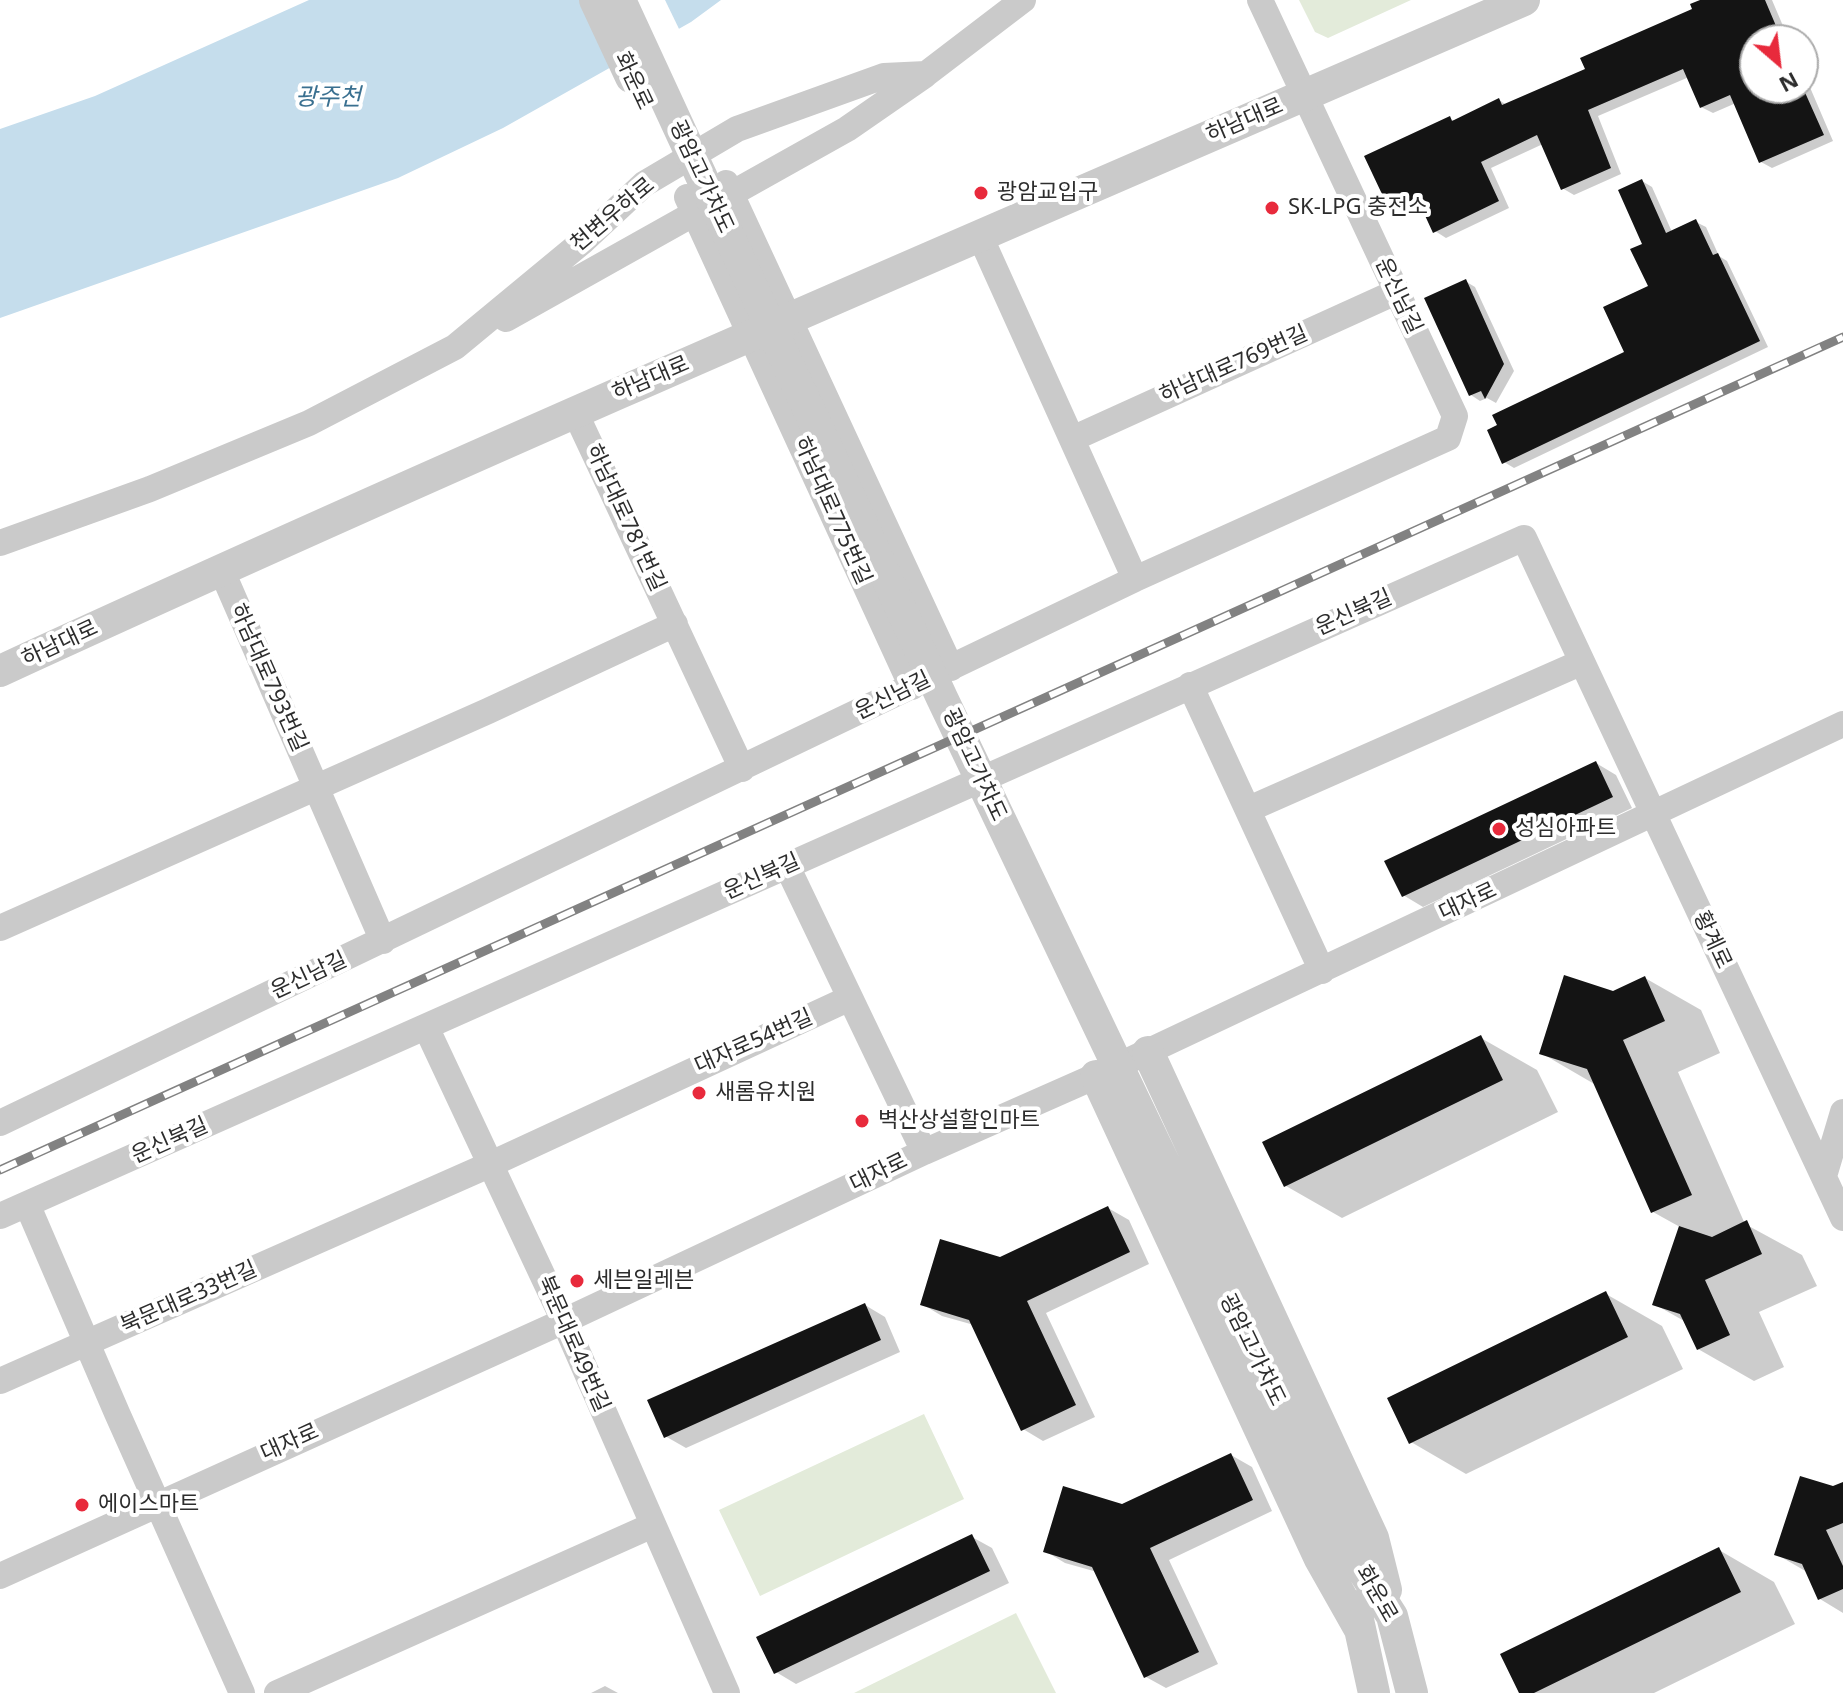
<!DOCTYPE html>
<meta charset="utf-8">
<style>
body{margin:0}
#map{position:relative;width:1843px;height:1693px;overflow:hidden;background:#fff;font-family:"Noto Sans",sans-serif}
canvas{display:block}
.north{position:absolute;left:1739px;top:24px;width:80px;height:80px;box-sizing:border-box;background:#fff;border:2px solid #ababab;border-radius:50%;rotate:152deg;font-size:22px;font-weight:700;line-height:32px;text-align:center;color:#2d2d2d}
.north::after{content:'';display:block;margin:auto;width:28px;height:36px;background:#e82a3c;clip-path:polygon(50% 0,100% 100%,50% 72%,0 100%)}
</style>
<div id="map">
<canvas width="1843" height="1693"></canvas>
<div class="north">N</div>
</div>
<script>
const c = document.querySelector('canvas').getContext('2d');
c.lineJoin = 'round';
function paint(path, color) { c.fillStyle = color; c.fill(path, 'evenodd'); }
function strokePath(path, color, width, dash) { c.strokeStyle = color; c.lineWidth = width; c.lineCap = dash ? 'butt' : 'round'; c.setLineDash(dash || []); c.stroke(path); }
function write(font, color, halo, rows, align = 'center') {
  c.font = font + ' "Noto Sans","Noto Sans KR",sans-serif'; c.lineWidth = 8; c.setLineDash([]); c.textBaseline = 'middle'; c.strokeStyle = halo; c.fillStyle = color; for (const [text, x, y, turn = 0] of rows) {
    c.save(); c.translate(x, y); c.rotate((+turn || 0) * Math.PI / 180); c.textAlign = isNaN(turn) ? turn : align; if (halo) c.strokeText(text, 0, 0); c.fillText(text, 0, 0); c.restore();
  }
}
const green = new Path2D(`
 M 1299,0 L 1411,0 L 1328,38 L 1315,32 Z
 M 924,1414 L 964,1499 L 760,1596 L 719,1510 Z
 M 1016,1613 L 1056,1693 L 854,1693 Z`);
const water = new Path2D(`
 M 309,0 L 721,0 L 691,22 L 503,128 L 398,178 L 0,318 L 0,129 L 95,96 Z`);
const pier = new Path2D(`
 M 586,0 L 665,0 L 681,33 L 617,68 Z`);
const shadow = new Path2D(`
 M 1705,0 L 1772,0 L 1789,40 L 1755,40 L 1755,88 L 1803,88 L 1803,71 L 1833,141 L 1772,168 L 1761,162 L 1736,103 L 1713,113 L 1701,107 L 1689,77 L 1598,116 L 1621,174 L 1574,195 L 1562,188 L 1543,144 L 1491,168 L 1509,208 L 1446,238 L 1435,231 L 1423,206 L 1402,216 L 1391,209 L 1450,119 L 1455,121 L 1499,100 L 1507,105 L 1587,70 L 1695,10 Z
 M 1642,181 L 1652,187 L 1672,232 L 1696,222 L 1706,227 L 1719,256 L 1727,261 L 1768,347 L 1514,468 L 1504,462 L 1627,353 L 1650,287 Z
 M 1465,281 L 1475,287 L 1514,371 L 1496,403 L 1487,398 L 1480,401 L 1471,395 Z
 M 1596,763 L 1616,775 L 1632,808 L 1423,907 L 1403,895 Z
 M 1645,978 L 1701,1010 L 1720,1053 L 1678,1072 L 1745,1224 L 1802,1255 L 1817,1286 L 1759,1312 L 1784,1367 L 1754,1381 L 1698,1349 L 1686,1322 L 1654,1304 L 1680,1227 L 1653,1212 L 1596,1085 L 1541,1053 L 1613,993 Z
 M 1481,1038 L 1537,1070 L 1558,1112 L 1342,1218 L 1286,1186 Z
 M 1108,1208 L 1129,1220 L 1149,1264 L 1046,1313 L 1095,1417 L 1043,1441 L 1023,1429 L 974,1325 L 942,1316 L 922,1304 L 1000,1259 Z
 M 1606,1294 L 1662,1326 L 1683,1369 L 1466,1474 L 1411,1442 Z
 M 865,1305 L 885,1317 L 900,1352 L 686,1448 L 665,1436 Z
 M 1231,1455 L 1252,1467 L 1272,1511 L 1169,1560 L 1218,1664 L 1166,1688 L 1146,1677 L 1097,1572 L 1065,1563 L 1045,1551 L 1123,1506 Z
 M 1843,1484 L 1843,1613 L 1820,1599 L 1807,1572 L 1776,1554 L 1834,1489 Z
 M 972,1537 L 992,1548 L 1009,1583 L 796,1684 L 776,1672 Z
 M 1719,1550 L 1774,1582 L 1795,1624 L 1654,1693 L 1521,1693 Z
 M 605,1686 L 618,1693 L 591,1693 Z`);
const building = new Path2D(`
 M 1700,0 L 1765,0 L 1782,40 L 1755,40 L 1755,88 L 1803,88 L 1824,135 L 1759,163 L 1730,95 L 1700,108 L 1683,69 L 1588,110 L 1611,168 L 1561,190 L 1537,135 L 1481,162 L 1499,201 L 1433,233 L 1417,198 L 1390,211 L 1364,156 L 1450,116 L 1452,121 L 1499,98 L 1502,105 L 1585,69 L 1580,58 L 1692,9 L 1690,4 Z
 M 1642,179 L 1666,233 L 1696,219 L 1713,255 L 1718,253 L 1760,341 L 1502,464 L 1487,430 L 1497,425 L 1492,415 L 1624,352 L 1603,307 L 1648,286 L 1630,249 L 1642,244 L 1618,190 Z
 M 1466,279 L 1504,364 L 1485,399 L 1481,391 L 1469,396 L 1424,298 Z
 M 1596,761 L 1613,797 L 1402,897 L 1384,861 Z
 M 1564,975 L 1613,991 L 1645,976 L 1665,1021 L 1623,1040 L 1692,1195 L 1651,1213 L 1587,1069 L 1539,1054 Z
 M 1481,1035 L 1503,1080 L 1284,1187 L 1262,1142 Z
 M 1108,1206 L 1130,1252 L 1027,1301 L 1076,1405 L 1021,1431 L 969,1320 L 920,1305 L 940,1239 L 1000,1257 Z
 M 1747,1220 L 1762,1254 L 1705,1280 L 1730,1335 L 1697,1350 L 1680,1314 L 1652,1305 L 1679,1226 L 1712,1237 Z
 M 1606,1291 L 1628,1337 L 1409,1444 L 1387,1398 Z
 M 865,1303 L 881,1340 L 664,1438 L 647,1400 Z
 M 1231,1453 L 1253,1500 L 1150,1548 L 1199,1652 L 1144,1678 L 1092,1567 L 1043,1552 L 1063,1486 L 1122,1504 Z
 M 1800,1476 L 1833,1486 L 1843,1482 L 1843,1523 L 1826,1530 L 1843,1566 L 1843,1589 L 1818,1600 L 1802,1564 L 1774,1555 Z
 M 972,1534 L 990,1571 L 774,1674 L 756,1637 Z
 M 1719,1547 L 1741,1592 L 1534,1693 L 1519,1693 L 1500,1654 Z`);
const minor = new Path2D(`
 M 726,183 L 951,668
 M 731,194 L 847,129 L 925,75
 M 687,197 L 912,687
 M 980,236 L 1135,579
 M 506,319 L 695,213
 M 575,412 L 742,769
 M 1072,439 L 1396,292
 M 0,543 L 150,489 L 309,423 L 455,347 L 582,242 L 644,184 L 737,129 L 884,76 L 926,74 L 1023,0
 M 221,569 L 383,941
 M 1190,685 L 1322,971
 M 1249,809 L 1580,663
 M 787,866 L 924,1152
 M 0,928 L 488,711 L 675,624
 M 426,1027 L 564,1321 L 727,1693
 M 0,1123 L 1135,579 L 1448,438 L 1455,416 L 1260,0
 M 1824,1176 L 1843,1112
 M 27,1204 L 117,1413 L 242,1693
 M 0,1216 L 1524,538 L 1843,1218
 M 0,1381 L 489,1165 L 850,998
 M 0,1576 L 564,1321 L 924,1152 L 1096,1076 L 1843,724
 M 277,1693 L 653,1525`);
const tertiary = new Path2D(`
 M 595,0 L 631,77
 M 620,0 L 942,698 L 1346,1544 L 1392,1616 L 1412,1693
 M 0,671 C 504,439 1015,221 1524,0
 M 1148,1052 L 1373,1538 L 1386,1590
 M 1096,1076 L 1320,1559 L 1359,1628
 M 1355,1606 L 1374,1693`);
const rail = new Path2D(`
 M 0,1170 L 1843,337`);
const markers = [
 [981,193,8,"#e82a3c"],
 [1272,208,8,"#e82a3c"],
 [1499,829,8,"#e82a3c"],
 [699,1093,8,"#e82a3c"],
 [862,1121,8,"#e82a3c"],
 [577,1281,8,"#e82a3c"],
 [82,1505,8,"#e82a3c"]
];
const streetNames = [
 ["화운로",633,81,65],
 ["하남대로",1245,121,-23],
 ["광암고가차도",701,177,65],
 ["천변우하로",613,215,-40],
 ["운신남길",1398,296,65],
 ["하남대로769번길",1234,365,-24],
 ["하남대로",651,379,-23],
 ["하남대로775번길",832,511,66],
 ["하남대로781번길",625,518,65],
 ["운신북길",1354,613,-24],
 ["하남대로",60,644,-25],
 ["하남대로793번길",268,678,66],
 ["운신남길",893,696,-26],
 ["광암고가차도",974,765,65],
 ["운신북길",762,877,-24],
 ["대자로",1468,902,-25],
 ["황계로",1712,940,65],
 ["운신남길",309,976,-25],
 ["대자로54번길",754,1042,-24],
 ["운신북길",170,1141,-24],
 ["대자로",879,1173,-26],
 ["북문대로33번길",189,1298,-24],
 ["북문대로49번길",573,1344,66],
 ["광암고가차도",1252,1350,64],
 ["대자로",290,1443,-24],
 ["화운로",1376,1594,60]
];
const poiNames = [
 ["광암교입구",997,193],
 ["SK-LPG 충전소",1288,208],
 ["성심아파트",1515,829],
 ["새롬유치원",715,1093],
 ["벽산상설할인마트",878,1121],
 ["세븐일레븐",593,1281],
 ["에이스마트",98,1505]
];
const waterNames = [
 ["광주천",328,98]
];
paint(green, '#e3ebda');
paint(water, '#c5ddec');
paint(pier, '#fff');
paint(shadow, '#0003');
paint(building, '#141414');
strokePath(minor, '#cacaca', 26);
strokePath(tertiary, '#cacaca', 32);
strokePath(rail, '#828282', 9);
strokePath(rail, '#fff', 6, [18]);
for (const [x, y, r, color] of markers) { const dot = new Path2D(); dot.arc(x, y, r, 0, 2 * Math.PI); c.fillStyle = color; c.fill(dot); strokePath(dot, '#fff', 3); }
write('22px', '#2d2d2d', '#fff', streetNames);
write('22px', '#2d2d2d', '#fff', poiNames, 'left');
write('italic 24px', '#3a7090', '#fff', waterNames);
</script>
